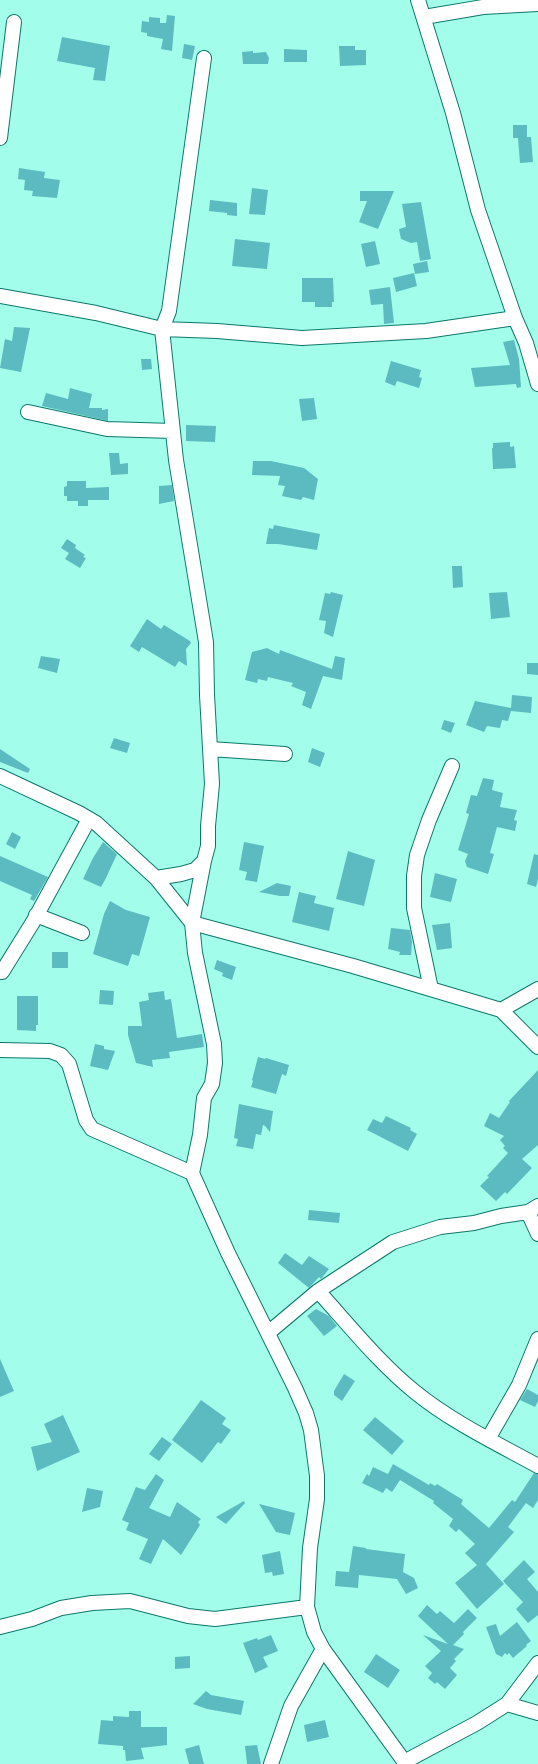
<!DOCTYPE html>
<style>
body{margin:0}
canvas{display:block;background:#a3fdeb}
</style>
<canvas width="538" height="1764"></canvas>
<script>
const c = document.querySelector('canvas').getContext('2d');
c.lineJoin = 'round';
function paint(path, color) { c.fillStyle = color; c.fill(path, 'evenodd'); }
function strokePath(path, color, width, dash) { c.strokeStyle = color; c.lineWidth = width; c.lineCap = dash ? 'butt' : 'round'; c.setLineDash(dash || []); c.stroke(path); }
const building = new Path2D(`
 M 167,15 L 175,16 L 172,51 L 161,49 L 163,39 L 147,36 L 147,33 L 141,32 L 142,21 L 149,22 L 149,17 L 160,18 L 160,23 L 166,23 Z
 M 62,37 L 110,46 L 105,81 L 93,80 L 95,68 L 57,61 Z
 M 184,44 L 195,46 L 192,60 L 182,58 Z
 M 339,46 L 355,46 L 355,50 L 366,50 L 366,65 L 340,66 Z
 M 284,49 L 307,50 L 307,62 L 284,62 Z
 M 253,51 L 253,53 L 266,52 L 269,58 L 268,64 L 243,64 L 242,52 Z
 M 513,125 L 527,125 L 527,137 L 531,137 L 533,162 L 520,163 L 518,138 L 513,138 Z
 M 19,168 L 45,172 L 44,178 L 60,180 L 57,198 L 32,196 L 33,191 L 24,190 L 25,180 L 18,179 Z
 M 252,188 L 268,190 L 265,215 L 249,214 Z
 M 360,191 L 394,191 L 378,229 L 359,222 L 367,201 L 360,201 Z
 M 210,200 L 237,203 L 237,216 L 227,215 L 227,213 L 209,211 Z
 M 421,202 L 431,259 L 420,261 L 417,242 L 411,243 L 401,239 L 399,229 L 406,227 L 402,204 Z
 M 235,239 L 270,243 L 267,269 L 232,266 Z
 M 375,241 L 380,264 L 366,267 L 361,244 Z
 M 427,261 L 429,272 L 415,274 L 413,264 Z
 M 414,273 L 417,286 L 396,292 L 393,278 Z
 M 302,278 L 333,278 L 334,302 L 332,302 L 332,307 L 315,307 L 315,302 L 302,302 Z
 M 390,287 L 394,323 L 384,324 L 383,304 L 371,305 L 369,290 Z
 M 14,327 L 30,328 L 21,372 L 0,368 L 5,339 L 12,341 Z
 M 514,340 L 519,359 L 521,387 L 517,388 L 516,384 L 475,387 L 471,368 L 510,365 L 503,342 Z
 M 141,359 L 151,359 L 152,369 L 142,370 Z
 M 391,361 L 421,370 L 419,377 L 422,378 L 419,388 L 397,381 L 395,386 L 385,382 Z
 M 70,388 L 92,394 L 89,408 L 102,408 L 102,410 L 108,409 L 108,421 L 42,406 L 46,393 L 68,399 Z
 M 314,398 L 317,419 L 302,421 L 299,399 Z
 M 186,425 L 216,426 L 215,442 L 186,441 Z
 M 510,442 L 510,447 L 514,446 L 516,468 L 493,469 L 492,448 L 493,448 L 493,443 Z
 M 109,453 L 119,453 L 120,464 L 128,463 L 128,474 L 111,475 Z
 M 253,461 L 271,461 L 304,468 L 318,479 L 314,500 L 303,497 L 301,500 L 282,496 L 285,486 L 278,485 L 280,476 L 252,475 Z
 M 67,481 L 86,481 L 86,488 L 109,487 L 109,500 L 88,500 L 88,506 L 78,506 L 78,501 L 67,501 L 67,496 L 64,496 L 64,487 L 67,486 Z
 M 172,485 L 174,501 L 159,504 L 159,486 Z
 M 274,525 L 320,534 L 317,550 L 278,544 L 266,544 L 269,528 L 273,529 Z
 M 67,539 L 76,545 L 75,548 L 85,555 L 83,557 L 86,558 L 80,568 L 65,559 L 69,553 L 61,548 Z
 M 452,566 L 462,566 L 463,587 L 453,588 Z
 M 331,592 L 343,595 L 333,637 L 324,633 L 326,621 L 319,620 L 325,593 L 330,594 Z
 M 507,592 L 510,617 L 491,619 L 489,593 Z
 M 147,619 L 161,629 L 164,625 L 190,641 L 191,643 L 186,649 L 187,666 L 179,661 L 175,667 L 142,647 L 139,652 L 130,646 Z
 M 267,648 L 279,654 L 280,650 L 332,669 L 335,656 L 345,658 L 342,680 L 323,676 L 311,709 L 302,705 L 306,692 L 291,686 L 293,683 L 268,677 L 267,681 L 258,679 L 257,683 L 245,680 L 252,652 Z
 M 41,656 L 60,659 L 57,673 L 38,668 Z
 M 527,663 L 538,663 L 538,675 L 527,674 Z
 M 512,695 L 532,697 L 531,713 L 511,711 L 508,721 L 502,720 L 500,728 L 487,726 L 484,732 L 466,725 L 475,701 L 511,708 Z
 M 444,720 L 455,723 L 451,733 L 441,729 Z
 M 114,738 L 130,743 L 127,753 L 110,748 Z
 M 312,748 L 325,753 L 320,767 L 308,762 Z
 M 0,749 L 30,769 L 28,773 L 0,762 Z
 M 483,778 L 494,780 L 492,790 L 503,793 L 500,807 L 517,810 L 514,820 L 517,821 L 515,831 L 497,827 L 490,853 L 494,854 L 488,874 L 467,867 L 465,861 L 468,854 L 458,850 L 469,814 L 466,813 L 471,795 L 477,796 Z
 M 12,832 L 21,837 L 15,849 L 6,844 Z
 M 103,842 L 117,854 L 105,880 L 101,887 L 83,879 L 93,858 Z
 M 244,842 L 264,846 L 257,882 L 245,880 L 247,872 L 239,870 Z
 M 348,851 L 375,860 L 364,906 L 336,899 Z
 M 534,854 L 538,855 L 538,879 L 536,887 L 527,884 Z
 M 0,856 L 48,877 L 34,901 L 30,899 L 32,895 L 0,881 Z
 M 435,873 L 457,879 L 451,902 L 430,897 Z
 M 277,883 L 291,886 L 289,896 L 280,896 L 259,892 Z
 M 299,892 L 316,896 L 314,903 L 334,908 L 329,931 L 292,922 Z
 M 110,901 L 126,910 L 150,917 L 139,956 L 132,954 L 128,966 L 93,954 L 104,914 Z
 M 450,923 L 452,948 L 437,950 L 432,925 Z
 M 391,928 L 410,930 L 412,942 L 411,955 L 399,955 L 400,952 L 388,949 Z
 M 52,952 L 68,952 L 68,968 L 52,968 Z
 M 217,960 L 236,967 L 232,980 L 222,976 L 223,973 L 214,969 Z
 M 100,990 L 114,991 L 113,1005 L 99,1004 Z
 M 164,991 L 165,1000 L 171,999 L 177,1038 L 202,1034 L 204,1047 L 169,1052 L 170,1058 L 152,1060 L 153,1067 L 136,1063 L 128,1035 L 128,1026 L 142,1026 L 139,1002 L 149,1000 L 148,993 Z
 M 17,996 L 38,996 L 38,1025 L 36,1025 L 36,1031 L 17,1030 Z
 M 95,1044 L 104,1046 L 104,1049 L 115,1051 L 108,1070 L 90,1066 Z
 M 258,1057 L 265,1059 L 266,1058 L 289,1065 L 286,1076 L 282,1074 L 276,1094 L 251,1087 L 253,1081 L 252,1080 Z
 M 538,1070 L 538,1145 L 522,1159 L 532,1168 L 507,1194 L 505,1192 L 496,1201 L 480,1186 L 489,1177 L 487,1176 L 508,1153 L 503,1148 L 505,1146 L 500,1140 L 504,1136 L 484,1126 L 490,1113 L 499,1118 L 510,1102 L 509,1101 Z
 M 239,1104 L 273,1111 L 270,1132 L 265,1126 L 263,1125 L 261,1135 L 256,1134 L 253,1149 L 236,1146 L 238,1139 L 234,1138 Z
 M 386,1116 L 411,1128 L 410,1130 L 417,1134 L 408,1151 L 367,1130 L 373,1119 L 382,1123 Z
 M 309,1210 L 340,1213 L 339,1223 L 308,1220 Z
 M 285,1253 L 302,1265 L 309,1256 L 329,1269 L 321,1279 L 319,1277 L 309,1288 L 278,1263 Z
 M 316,1309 L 329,1316 L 337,1326 L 324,1336 L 307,1316 Z
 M 0,1359 L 14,1391 L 0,1397 Z
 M 344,1374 L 355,1381 L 342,1401 L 334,1395 L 334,1391 Z
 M 527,1389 L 538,1395 L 538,1401 L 535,1407 L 520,1400 Z
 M 201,1400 L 226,1418 L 222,1424 L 231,1430 L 221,1444 L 218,1442 L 202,1463 L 172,1440 Z
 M 63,1415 L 80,1452 L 37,1471 L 31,1447 L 52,1442 L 44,1424 Z
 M 375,1417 L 404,1441 L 392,1455 L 363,1430 Z
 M 162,1437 L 172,1444 L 159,1461 L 149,1454 Z
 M 393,1464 L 429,1485 L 430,1483 L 435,1486 L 437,1484 L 463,1500 L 461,1504 L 489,1528 L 512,1500 L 515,1502 L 534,1473 L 538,1474 L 538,1500 L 533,1508 L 526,1503 L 508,1527 L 514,1532 L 486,1564 L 504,1584 L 477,1609 L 455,1583 L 477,1565 L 465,1553 L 475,1544 L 459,1529 L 456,1532 L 449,1526 L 453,1519 L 433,1503 L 434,1501 L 400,1480 L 392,1492 L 386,1488 L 383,1493 L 362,1483 L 367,1474 L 369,1476 L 373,1467 L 388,1474 Z
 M 156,1474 L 164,1480 L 149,1508 L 170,1517 L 177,1502 L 201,1519 L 198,1522 L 200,1525 L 181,1555 L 163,1539 L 151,1564 L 139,1559 L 148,1539 L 126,1530 L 129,1523 L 122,1520 L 136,1487 L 145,1490 Z
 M 87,1488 L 103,1491 L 100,1507 L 82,1512 Z
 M 244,1501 L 245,1503 L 226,1524 L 216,1517 Z
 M 259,1504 L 295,1513 L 290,1535 L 276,1532 Z
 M 353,1546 L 366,1548 L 366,1549 L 405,1554 L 403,1572 L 414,1578 L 418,1588 L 406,1594 L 397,1579 L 359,1575 L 358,1588 L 335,1586 L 336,1571 L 349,1572 Z
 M 280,1551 L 284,1574 L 273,1576 L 272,1572 L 265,1573 L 262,1555 Z
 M 524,1560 L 535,1572 L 527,1579 L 538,1592 L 538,1615 L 528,1623 L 516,1609 L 523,1602 L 503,1581 Z
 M 427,1605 L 437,1614 L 440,1611 L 454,1623 L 468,1609 L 477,1618 L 463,1632 L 464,1634 L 453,1645 L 464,1649 L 454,1659 L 456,1661 L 450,1668 L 457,1675 L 445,1689 L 437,1682 L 435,1684 L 428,1678 L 432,1673 L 425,1666 L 441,1651 L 423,1635 L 448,1644 L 418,1616 Z
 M 517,1622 L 531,1641 L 526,1645 L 527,1646 L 513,1658 L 509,1653 L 507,1655 L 505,1653 L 502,1657 L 496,1654 L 486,1627 L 496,1624 L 500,1636 Z
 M 271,1635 L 278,1651 L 263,1657 L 268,1667 L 255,1673 L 243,1643 L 257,1638 L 258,1640 Z
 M 376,1654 L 400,1670 L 388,1688 L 364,1672 Z
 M 190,1656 L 190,1668 L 175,1669 L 175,1657 Z
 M 206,1691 L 211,1695 L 244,1701 L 241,1715 L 207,1709 L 193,1704 Z
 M 129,1711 L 141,1711 L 141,1727 L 167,1727 L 167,1745 L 141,1748 L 144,1759 L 126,1761 L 125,1750 L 123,1750 L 123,1746 L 98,1744 L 101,1720 L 113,1721 L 113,1716 L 129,1717 Z
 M 325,1720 L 329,1737 L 307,1742 L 304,1725 Z
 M 199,1745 L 204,1764 L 189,1764 L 185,1749 Z
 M 257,1745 L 261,1764 L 247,1764 L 245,1746 Z`);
const street = new Path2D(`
 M 418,0 L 453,113 L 478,210 L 515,318 L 526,343 L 538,384
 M 424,17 L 483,7 L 538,4
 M 0,138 L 14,22
 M 0,296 L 96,313 L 162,329 L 217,331 L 302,338 L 426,331 L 515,318
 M 28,412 L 107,429 L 173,431
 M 210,749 L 285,754
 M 0,776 L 79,813 L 96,823 L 156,878 L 192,923 L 195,953 L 214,1044 L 215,1063 L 212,1084 L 204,1098 L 200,1135 L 192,1173 L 228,1253 L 295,1388 L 306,1413 L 311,1430 L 317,1476 L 317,1499 L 310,1548 L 307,1607 L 314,1632 L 323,1649 L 406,1764
 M 204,861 L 192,923 L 353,966 L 501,1010 L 538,1047
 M 156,878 L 181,874 L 195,870 L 204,861 L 208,846 L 208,826 L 212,784 L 207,695 L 206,642 L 176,460 L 162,329 L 169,311 L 204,58
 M 36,915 L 82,933
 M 2,972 L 33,922 L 89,819
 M 431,989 L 414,908 L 414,876 L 417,855 L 429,820 L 452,766
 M 501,1010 L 538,989
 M 0,1050 L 50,1051 L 61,1055 L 69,1064 L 86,1120 L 92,1129 L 192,1173
 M 528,1212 L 538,1234
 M 318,1291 C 349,1325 379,1363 415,1392 C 452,1422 496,1443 538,1466
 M 268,1333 L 318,1291 L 393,1242 L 440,1227 L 474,1223 L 501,1216 L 528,1212 L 538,1206
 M 488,1439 L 519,1385 L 538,1339
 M 0,1627 L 32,1619 L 61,1608 L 92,1603 L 130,1601 L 188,1616 L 215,1619 L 307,1607
 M 507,1704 L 538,1713
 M 404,1762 L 477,1723 L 507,1704 L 538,1663
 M 271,1764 L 291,1706 L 323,1649`);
paint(building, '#5bbbc0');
strokePath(street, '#0d786a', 16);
strokePath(street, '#fff', 14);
</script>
